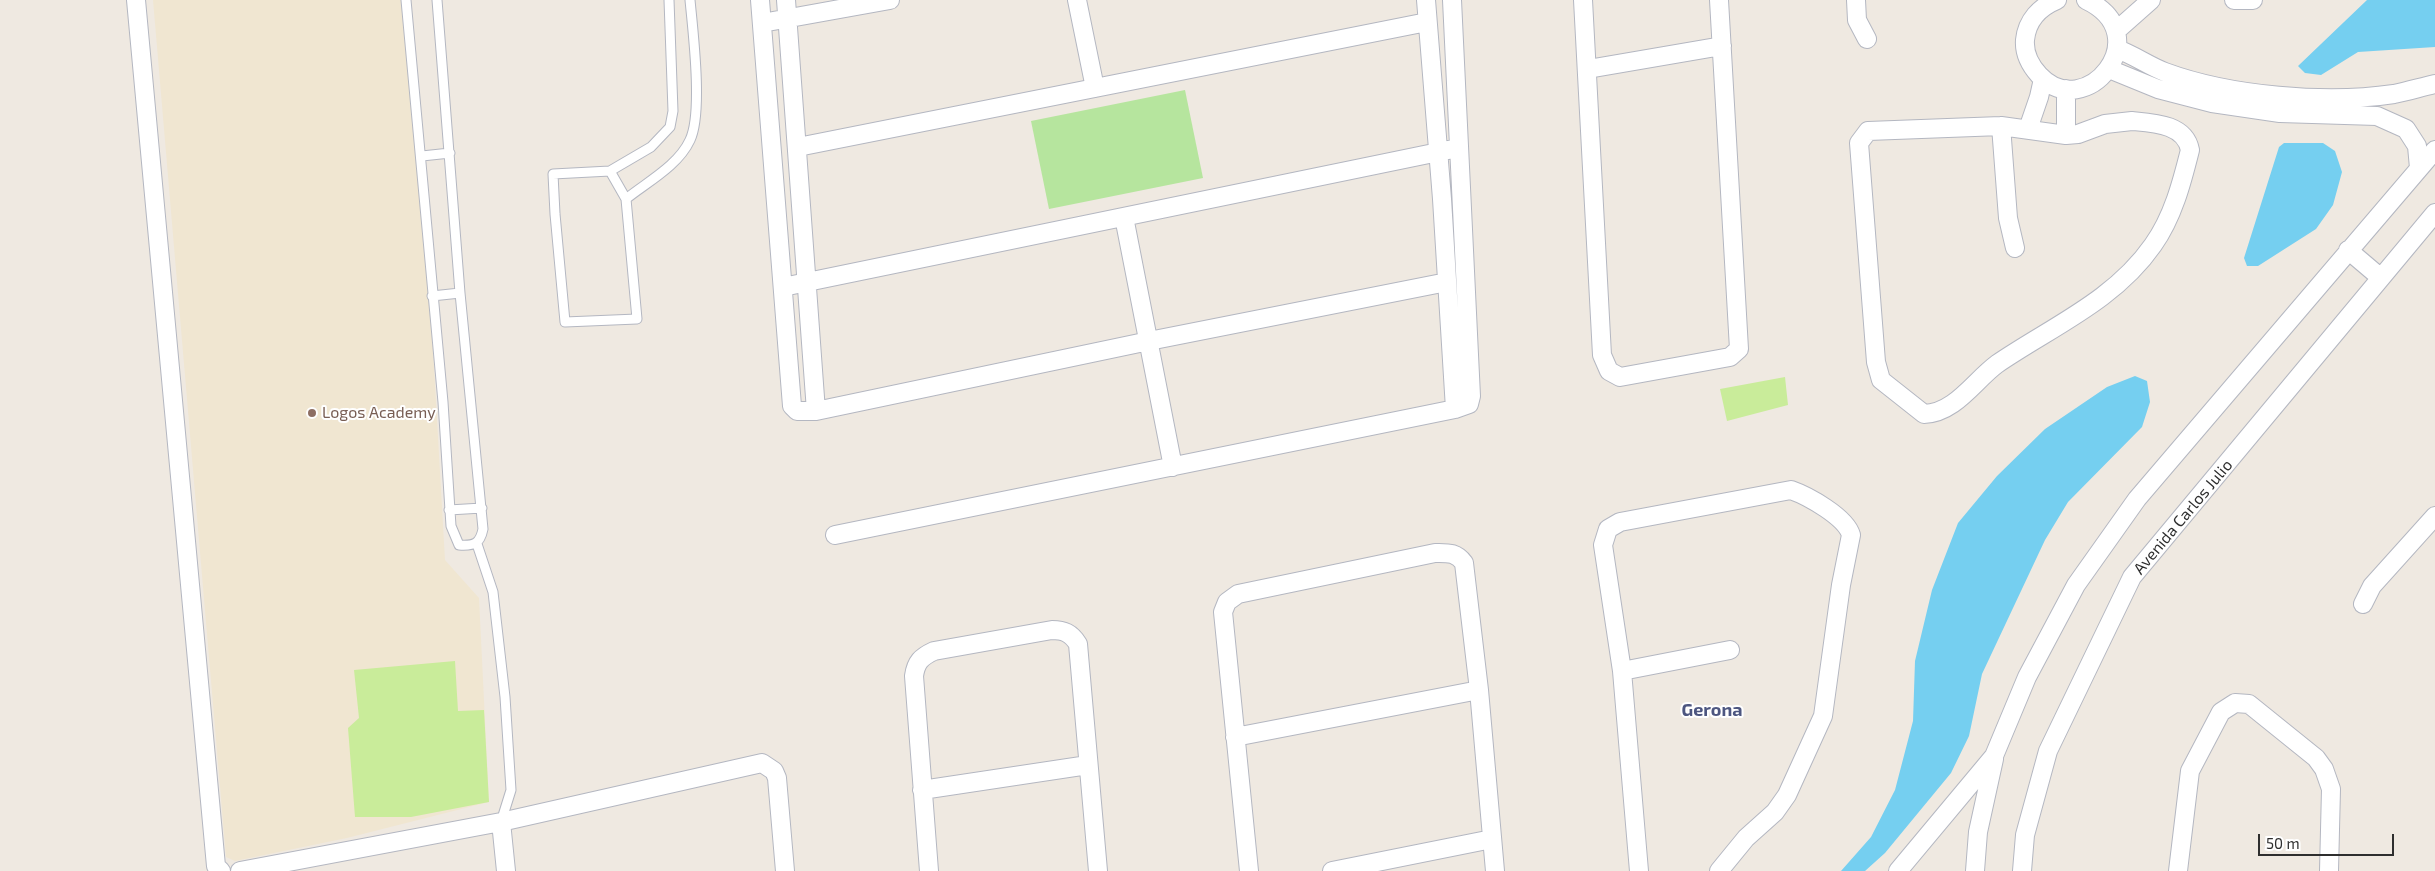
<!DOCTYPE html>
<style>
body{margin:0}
#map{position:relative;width:2435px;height:871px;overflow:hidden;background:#efe9e1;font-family:"Exo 2",sans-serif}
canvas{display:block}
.scale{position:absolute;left:2258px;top:834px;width:136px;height:22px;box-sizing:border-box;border:2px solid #2e2e2e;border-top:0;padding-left:6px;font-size:15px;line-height:18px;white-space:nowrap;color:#2e2e2e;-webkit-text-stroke:4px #fff;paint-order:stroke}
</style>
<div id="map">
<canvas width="2435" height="871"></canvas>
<div class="scale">50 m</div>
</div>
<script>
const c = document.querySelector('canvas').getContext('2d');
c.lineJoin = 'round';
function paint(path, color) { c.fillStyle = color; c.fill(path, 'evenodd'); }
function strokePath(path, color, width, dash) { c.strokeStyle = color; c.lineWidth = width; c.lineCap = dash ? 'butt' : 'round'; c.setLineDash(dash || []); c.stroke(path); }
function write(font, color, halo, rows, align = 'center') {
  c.font = font + ' "Exo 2",sans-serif'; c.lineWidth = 4; c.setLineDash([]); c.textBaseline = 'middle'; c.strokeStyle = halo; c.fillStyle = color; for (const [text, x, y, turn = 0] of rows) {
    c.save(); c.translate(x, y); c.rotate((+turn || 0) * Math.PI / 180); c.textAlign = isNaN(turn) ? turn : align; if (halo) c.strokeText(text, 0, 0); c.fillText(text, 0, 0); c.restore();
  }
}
const education = new Path2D(`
 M 153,0 L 410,0 L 423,173 L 445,560 L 479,598 L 489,802 L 347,838 L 235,861 L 226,857 Z`);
const green = new Path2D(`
 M 1185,90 L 1203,178 L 1049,209 L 1031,121 Z`);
const pitch = new Path2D(`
 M 1785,377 L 1788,405 L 1727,421 L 1720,389 Z
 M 455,661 L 458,711 L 484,710 L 489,802 L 411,817 L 355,817 L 348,728 L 359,718 L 354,670 Z`);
const water = new Path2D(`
 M 2367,0 L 2435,0 L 2435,47 L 2358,52 L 2321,75 L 2305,73 L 2298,66 Z
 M 2284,143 L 2323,143 L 2335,151 L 2342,172 L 2333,205 L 2316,229 L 2258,266 L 2247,266 L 2244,258 L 2279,147 Z
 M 2135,376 L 2147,381 L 2150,402 L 2142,427 L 2068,502 L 2045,540 L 1982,674 L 1969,736 L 1951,773 L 1885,853 L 1865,871 L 1841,871 L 1871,837 L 1895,790 L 1913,721 L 1915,661 L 1932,590 L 1958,523 L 1997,476 L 2045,429 L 2107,387 Z`);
const service = new Path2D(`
 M 406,0 L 443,402 L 451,526 L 459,545 C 474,546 480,544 483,529 L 460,293 L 437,0
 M 422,156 L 450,153
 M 610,171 L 626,199 L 637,319 L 565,322 L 555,214 L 553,174 L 610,171 L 651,147 L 670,127 L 673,111 L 669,0
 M 626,199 C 647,182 678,166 690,140 C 703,113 693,32 690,0
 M 432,296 L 460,293
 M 449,510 L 482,508
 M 477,544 L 493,592 L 505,697 L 511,790 L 501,822`);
const minor = new Path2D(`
 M 136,0 L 216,866 L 221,871
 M 760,0 L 792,406 L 797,411 L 816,411 L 1149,341 L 1447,282
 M 786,0 L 816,411
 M 1077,0 L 1095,88
 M 1426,0 L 1442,199 L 1455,409
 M 1583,0 L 1602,355 L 1609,371 L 1620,377 L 1730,357 L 1739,349 L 1719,0
 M 1856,0 L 1857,20 L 1867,39
 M 2057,0 C 2040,7 2027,20 2025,40 C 2024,53 2030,65 2039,75 C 2085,125 2160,35 2086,0
 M 2234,0 L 2253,0
 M 762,23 L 890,0
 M 2116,31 L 2151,0
 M 2117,49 C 2134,55 2149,66 2165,72 C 2230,96 2326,104 2394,94 C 2408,91 2422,87 2435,84
 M 1588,69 L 1722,46
 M 2109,69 L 2158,89 L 2212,103 L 2280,113 L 2377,116 L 2406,129 L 2417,146 L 2419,168
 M 2066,89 L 2066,135
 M 2132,121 C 2154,123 2185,124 2190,150 C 2182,182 2173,217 2153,245 C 2114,301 2051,327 1997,364 C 1974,381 1955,413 1924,414 L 1881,380 L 1876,362 L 1859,143 L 1868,131 L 2001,126 L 2066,135 L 2078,134 L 2105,124 Z
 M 2001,126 L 2008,218 L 2015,248
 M 2028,129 L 2039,97 L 2043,79
 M 798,147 L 1427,22
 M 1124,217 L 1173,467
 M 2348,250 L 2381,278
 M 783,287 L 1458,148
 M 835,535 L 1455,409 L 1469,404 L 1471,396 L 1452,0
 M 2363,604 L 2372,586 L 2435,516
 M 1622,671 L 1730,650
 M 1235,737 L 1479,690
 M 922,790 L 1088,765
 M 501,822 L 506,871
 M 240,871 L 501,822 L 762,763 L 774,771 L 777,778 L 785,871
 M 929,871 L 914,676 C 916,662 921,657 934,651 L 1052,630 C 1064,630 1071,633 1078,644 L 1098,871
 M 1249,871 L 1223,612 L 1227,602 L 1238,594 L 1435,553 C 1448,553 1456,552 1464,563 L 1479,690 L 1495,871
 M 1332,871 L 1492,839
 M 1639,871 L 1622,671 L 1603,545 L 1608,529 L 1620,522 L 1791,490 C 1808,496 1846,517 1851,535 L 1841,585 L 1823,716 L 1787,795 L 1775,812 L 1746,838 L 1719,871
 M 1898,871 L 1994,756 L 2027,677 L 2076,585 L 2137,499 L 2435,150
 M 1975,871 L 1978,832 L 1994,759
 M 2022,871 L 2025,835 L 2048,751 L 2132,577 L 2435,213
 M 2178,871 L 2190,771 L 2221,712 L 2235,703 L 2249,704 L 2316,758 L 2324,769 L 2331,789 L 2329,871`);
const markers = [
 [312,413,5,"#8d6e63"]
];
const educationNames = [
 ["Logos Academy",322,413]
];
const streetNames = [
 ["Avenida Carlos Julio",2183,517,-50]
];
const neighbourhoodNames = [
 ["Gerona",1712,710]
];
paint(education, '#f0e6d1');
paint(green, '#b6e59e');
paint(pitch, '#c9ec9a');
paint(water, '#75cff0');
strokePath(service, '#b4b7c1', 11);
strokePath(minor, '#b4b7c1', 20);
strokePath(service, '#fff', 9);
strokePath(minor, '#fff', 18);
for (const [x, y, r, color] of markers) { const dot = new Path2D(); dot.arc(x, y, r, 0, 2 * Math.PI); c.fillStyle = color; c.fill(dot); strokePath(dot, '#fff', 2); }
write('16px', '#785e54', '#fff', educationNames, 'left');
write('16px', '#2e2e2e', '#fff', streetNames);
write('bold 18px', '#4d5680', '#fff', neighbourhoodNames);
</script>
